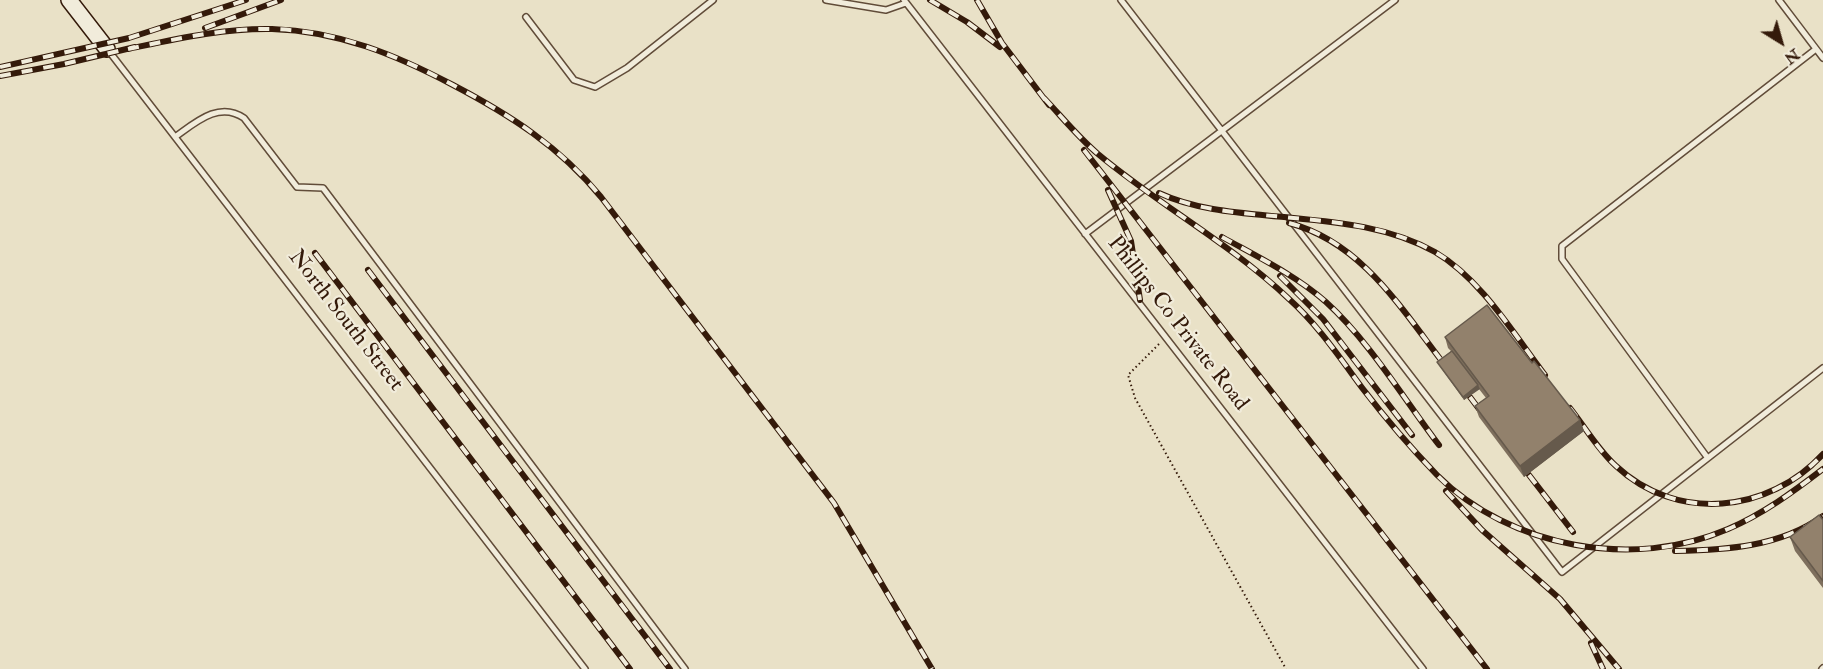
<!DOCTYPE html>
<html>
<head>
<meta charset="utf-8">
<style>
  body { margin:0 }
  #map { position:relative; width:1823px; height:669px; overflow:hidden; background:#e9e1c7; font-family:"IM FELL Double Pica",serif }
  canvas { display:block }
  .north { position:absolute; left:1751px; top:12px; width:60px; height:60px; -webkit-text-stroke:4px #f1ecdb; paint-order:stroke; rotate:143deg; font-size:16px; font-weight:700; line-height:24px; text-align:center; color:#341a0a }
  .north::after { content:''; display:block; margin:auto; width:21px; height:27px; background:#341a0a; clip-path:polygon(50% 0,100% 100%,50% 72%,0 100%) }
</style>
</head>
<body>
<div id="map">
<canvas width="1823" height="669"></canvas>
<div class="north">N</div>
</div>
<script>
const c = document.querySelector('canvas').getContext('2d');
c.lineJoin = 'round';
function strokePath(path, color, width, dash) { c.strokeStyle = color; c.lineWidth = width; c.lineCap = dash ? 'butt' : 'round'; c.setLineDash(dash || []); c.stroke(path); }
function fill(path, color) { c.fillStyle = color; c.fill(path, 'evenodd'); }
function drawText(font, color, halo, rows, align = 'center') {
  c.font = font + ' "IM FELL Double Pica",serif'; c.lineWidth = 4.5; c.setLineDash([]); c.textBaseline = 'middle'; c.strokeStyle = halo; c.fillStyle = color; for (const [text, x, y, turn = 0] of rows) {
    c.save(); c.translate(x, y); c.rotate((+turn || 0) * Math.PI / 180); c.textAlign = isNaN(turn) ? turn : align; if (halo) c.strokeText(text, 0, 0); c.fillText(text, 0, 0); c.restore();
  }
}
const path = new Path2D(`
  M1159,344L1128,375L1135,398L1286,669`);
const lane = new Path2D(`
  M826,0L886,10L906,3
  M904,0L1423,669
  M1121,0L1562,572L1823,368
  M1779,0L1823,58
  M526,17L574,80L595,87L627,68L713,0
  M108,50L585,669
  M175,137C196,122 219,101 244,118L297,187L323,188L685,669
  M1085,234L1395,0
  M1707,457L1562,259V246L1816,49
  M1822,669L1823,668`);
const secondary = new Path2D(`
  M69,0L107,49`);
const rail = new Path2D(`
  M930,0L967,22L1000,47
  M977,0L1002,43L1049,105
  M205,28L281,0
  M128,49C176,39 224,28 272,29C339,31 396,55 453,85C510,115 559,146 601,197L834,503L932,669
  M0,67L129,38L246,0
  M0,76L64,64L135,47
  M1044,98C1062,117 1078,137 1098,154C1159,205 1231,244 1289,299C1318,325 1340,358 1363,389C1386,419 1411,448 1437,475C1510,548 1634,570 1728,529C1763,514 1793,492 1823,469
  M1084,150L1487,669
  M1108,190L1131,241L1140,300
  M1159,193C1198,211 1242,213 1284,217C1336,222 1389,226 1435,252C1481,279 1513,333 1545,375
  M1289,223C1360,242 1399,305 1441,360
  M1222,237C1258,257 1295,275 1326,302C1369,341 1404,399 1439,445
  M315,253L630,669
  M368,270L670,669
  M1280,276L1323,319L1412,435
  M1470,397L1482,413
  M1570,408C1585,427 1598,450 1616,466C1677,523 1769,513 1823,454
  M1529,475L1573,532
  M1446,491L1482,530L1560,599L1619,669
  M1675,551C1726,550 1780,547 1823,516
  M1591,643L1603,669`);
const wall = new Path2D(`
  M1445,337L1532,363L1580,420L1584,431L1524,477L1479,417L1475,406L1486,398L1479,389L1464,400L1439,365L1437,362L1451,351L1448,348Z
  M1823,520V588L1795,551L1790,537Z`);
const shadedWall = new Path2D(`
  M1478,385L1480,389L1464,400L1463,397Z
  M1580,420L1584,431L1524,477L1520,466Z`);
const building = new Path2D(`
  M1487,305L1532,363L1534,361L1580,420L1520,466L1475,406L1489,396L1445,337Z
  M1452,351L1478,385L1463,397L1437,362Z
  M1819,515L1823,520V581L1790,537Z`);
const streetNames = [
  ["North South Street",345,321,52],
  ["Phillips Co Private Road",1177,324,52]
];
strokePath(lane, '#614c39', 8);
strokePath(secondary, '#341a0a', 18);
strokePath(path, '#341a0a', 2, [1.5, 3]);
strokePath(lane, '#f1ecdb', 5);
strokePath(secondary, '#f1ecdb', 15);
strokePath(rail, '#341a0a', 6);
strokePath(rail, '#f1ecdb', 4, [11]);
fill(wall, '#7e6f5d');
fill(shadedWall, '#665a4c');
fill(building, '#92816c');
strokePath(building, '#665a4c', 1.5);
drawText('22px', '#341a0a', '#f1ecdb', streetNames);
</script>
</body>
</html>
